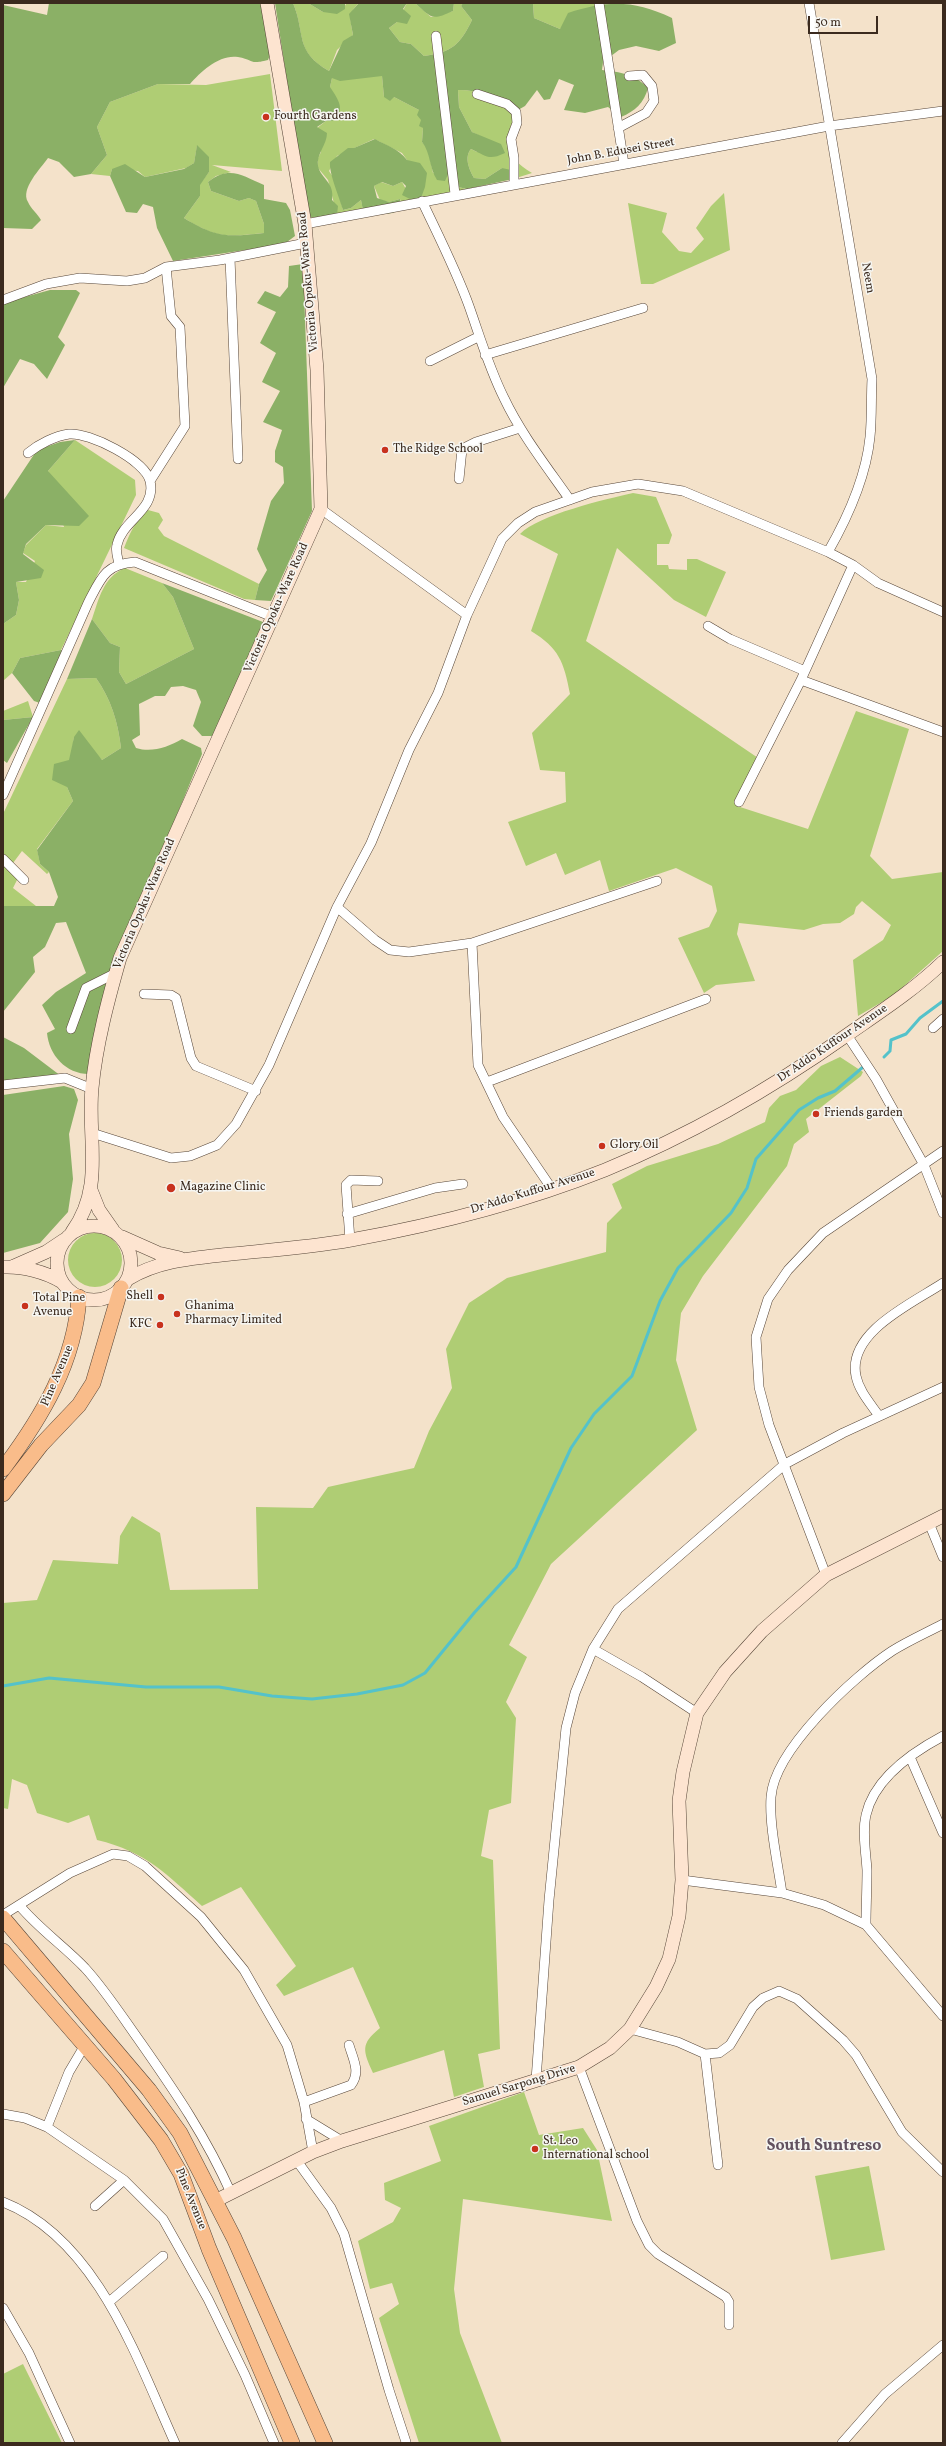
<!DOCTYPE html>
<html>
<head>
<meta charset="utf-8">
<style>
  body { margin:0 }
  #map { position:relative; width:946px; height:2446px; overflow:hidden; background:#f4e2ca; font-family:Vollkorn,serif }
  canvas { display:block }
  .frame { position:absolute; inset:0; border:4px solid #3b2a1e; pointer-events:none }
  .scale { position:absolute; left:808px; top:16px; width:70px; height:18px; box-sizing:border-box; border:2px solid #3b2a1e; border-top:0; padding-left:5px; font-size:12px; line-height:14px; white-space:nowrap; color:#3b2a1e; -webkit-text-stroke:3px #f6f6f2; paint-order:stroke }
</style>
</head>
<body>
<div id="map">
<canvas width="946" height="2446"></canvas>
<div class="frame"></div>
<div class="scale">50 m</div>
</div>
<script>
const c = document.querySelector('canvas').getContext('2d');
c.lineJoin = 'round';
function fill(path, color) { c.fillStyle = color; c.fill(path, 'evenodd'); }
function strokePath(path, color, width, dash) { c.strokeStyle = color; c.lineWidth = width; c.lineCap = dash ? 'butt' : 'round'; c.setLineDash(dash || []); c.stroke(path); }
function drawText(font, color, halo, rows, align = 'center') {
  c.font = font + ' Vollkorn,serif'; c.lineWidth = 3; c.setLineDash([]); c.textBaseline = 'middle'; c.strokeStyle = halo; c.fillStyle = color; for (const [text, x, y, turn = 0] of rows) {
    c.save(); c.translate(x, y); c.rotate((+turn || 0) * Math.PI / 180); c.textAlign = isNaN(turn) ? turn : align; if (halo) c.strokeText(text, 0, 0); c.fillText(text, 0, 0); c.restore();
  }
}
const green = new Path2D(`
  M293,3H308L323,12L346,5L345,3H359C347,14 351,21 353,35L337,50L329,71C294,51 306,35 293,3Z
  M407,3H415L431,17L453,11L454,3H463L461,6L472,20C460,45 452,52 424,56L411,44L400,42L389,28L397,22Z
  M533,3H597L598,5L560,29L534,18Z
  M270,74L282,171L212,165L231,172L216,176L208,182L211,191L239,201L249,198L256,201L264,224V233C226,237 218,239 184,218L200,196L199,185L209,172L197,146L194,163L186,168L145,177L138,171L112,169L110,176L91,174L107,155L97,127L110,102L158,84L206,85Z
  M375,75L382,76L384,97H394L419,110L423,128L422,142L428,149L433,173L446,176L449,172L458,187L467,189L421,198L407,160L402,153L374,139L337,156L329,171L335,180L343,210L351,208L361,200L363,210L337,215L328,180L318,168V158L321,152L317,128L326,121H332L330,87L332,78Z
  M458,90C481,90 499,98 518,110C503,138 503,156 532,173L513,179L502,168L485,179L474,178C469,169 464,157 471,149L477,152L484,138L472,132L459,107Z
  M381,182L393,186L402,182L412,200L401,202L400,199L389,202L380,200L374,186Z
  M724,193L730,250L653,284H641L628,203L667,213L662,232L679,251L691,253L704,239L696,228L711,206Z
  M75,440L135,480L136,495L61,650L20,658L12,673L3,681V624L16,615L19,600L16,582H26L35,561L23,553L26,545L46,525L64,527L48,471Z
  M633,493L656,497L672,535L669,544H657V565H668L669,569L687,570V559H697L726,572L706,617L674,600L617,548L586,641L764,762L740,807L808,829L856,711L909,729L870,856L892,879L943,872V951L894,995L858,1016L853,960L883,940L891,925L862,901L856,907L854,914L840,923L823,924L804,930L739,923L737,934L755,981L716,985L704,993L678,938L709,927L717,911L712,886L676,868L609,891L600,860L565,875L556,853L526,866L508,822L566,802L565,772L540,770L532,733L570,694C564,662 559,648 531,631L558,554L520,534C538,515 606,499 633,493Z
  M148,510L159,513L163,520L158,528L164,536L259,584L255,600L244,599L124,548C130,533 135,521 148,510Z
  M125,568L162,583L173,597L194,649L126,684L119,672L120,647L110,643L92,619C99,599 103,577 125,568Z
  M96,678C111,699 118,722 121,748L102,760L74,737L67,787L73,801L37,849L40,864L49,872L47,874L22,851L13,863L3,853V814L67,679Z
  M28,701L33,717L3,720V711Z
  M3,864L18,878L13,888L36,906H3Z
  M840,1057L863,1072L861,1076L806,1119L809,1132L794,1144L787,1166L703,1276L681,1313L676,1360L697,1430L551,1564L509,1645L527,1657L506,1702L516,1718L511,1803L489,1810L481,1856L493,1860L500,2049L478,2054L484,2087L454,2097L444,2050L373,2073C363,2051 360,2044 380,2028L353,1967L284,1996L276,1985L296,1966L241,1887L202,1906C166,1874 147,1852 97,1840L89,1815L68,1823L37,1813L27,1785L12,1779L8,1809L3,1808V1603L37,1600L53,1560L118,1564L120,1536L132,1516L160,1533L170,1590L258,1589L256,1507L313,1508L328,1487L414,1468L429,1431L452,1388L446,1349L469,1303L507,1278L606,1252L607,1223L622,1208L612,1184L647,1166L718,1144L765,1122L769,1108L780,1096L796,1090L821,1066Z
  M68 1260a27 27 0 1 1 54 0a27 27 0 1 1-54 0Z
  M524,2092L539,2135L583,2128L597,2150L612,2221L463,2199L454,2289L460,2333L502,2443H419L379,2318L399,2304L392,2283L370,2289L358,2241L393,2222L401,2208L385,2200L384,2183L441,2161L429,2126Z
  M869,2166L885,2250L831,2260L815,2176Z
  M23,2364L62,2443H3V2374Z`);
const forest = new Path2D(`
  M49,3H264L272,50L268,60C248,65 255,60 238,57C220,54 201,71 190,84H158L110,102L97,127L107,155L91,174L74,177L59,162L48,158C41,168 20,189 28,202C31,209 37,213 41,220L32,229L3,228V5L47,15Z
  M275,3H293C306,34 294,51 329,71L343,41L353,35L349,14L359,3H407L403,9L411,16L407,24L397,22L389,28L400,42L411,44L424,56C452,52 460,45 472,20L461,6L463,3H533L534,18L560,29L568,13C608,0 634,0 672,18L676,43L659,51L636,46L619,50L603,62L602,70C621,72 634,74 648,88C644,103 635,111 621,117L608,107L585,113L564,110L574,85L559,79L550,99L544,100L537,90L525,106L518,110C499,98 481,90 458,90L459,107L472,132L501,144L505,153C488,161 487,156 471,149C464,157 469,169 474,178L485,179L502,168L511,170L513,179L467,189L458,187L449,172L445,181L437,180C429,168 431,153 422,142L423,128L419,126L421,120L417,115L419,110L394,97L390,101L384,97L382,76L340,81L332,78L330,87C338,99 347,111 332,121H326L317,127L327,133C327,145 316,154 318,166C321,179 335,182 332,200L338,206L337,215L308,218Z
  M308,3H345V9L337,14L323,12Z
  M415,3H454L453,11C431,21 432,18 415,3Z
  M375,139C387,146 398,148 407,160L420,163L427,173L425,187L421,198L412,200L402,195L406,186L402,182L393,186L382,182L374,186L377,198L389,202L400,199L401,207L393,213L364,216L361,200L351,208L343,210C339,196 329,174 330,162L348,148H354Z
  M197,145L209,157V172L200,185V196L184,218C217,238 227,237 264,233V224L256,201L249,198L239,201L211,191L208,182C230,165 242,176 264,185V199L286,203L290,210L295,236L287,242L278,245L173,261L157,228L153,207L143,204L137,213L126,212L110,176L112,169L125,164L145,177L184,169L194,163Z
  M303,264L312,511L271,601L255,600L259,584L267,570L257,549L271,501L284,483L283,467L275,462V451L282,430L263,422L280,391L262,382L276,353L260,343L276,312L257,303L265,291L280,297L288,287L289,266Z
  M50,290H76L80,293L58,337L65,345L47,379L34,364L20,359L3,388V303Z
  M75,440L48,471L89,516L79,526L46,525L26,544L23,554L44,570L41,578L16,582L19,600L16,615L3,624V501L37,450L60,442Z
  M162,583L263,622L215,736H202L193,726L201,702L196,690L183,686L171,687L165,696H155L139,704L140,735L132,740L136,748C152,753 168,747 182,739L201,748L202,754L108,982L89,1074C66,1074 49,1055 47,1033L55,1029L42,1005L56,992L86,973L66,922L56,923L45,947L33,957L35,972L3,1012V906H54L58,897L49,872L40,864L37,850L73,801L67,787L52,780L54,764L69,760L74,737L79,730L102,760L121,748C118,722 111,699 96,678L67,679L92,619L110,643L120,647L119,672L126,684L194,649L173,597Z
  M61,650L64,651L40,703L34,701L12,673L20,658Z
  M33,717L7,763L3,760V720Z
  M3,1037L24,1048L61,1076L3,1082Z
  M64,1086L74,1089L78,1100L69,1134L73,1179L68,1212L40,1243L3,1253V1095Z`);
const stream = new Path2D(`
  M884,1057L890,1051L891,1040L906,1034L920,1018L943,1001
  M3,1686L49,1678L146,1687H219L272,1696L312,1699L357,1694L403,1685L425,1673L474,1613L516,1567L571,1448L594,1414L632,1376L660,1301L678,1268L731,1213L747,1188L756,1159L799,1110L818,1098L835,1091L863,1067`);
const street = new Path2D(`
  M599,3L624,164
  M809,3L872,379C871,398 872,418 870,437C866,478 848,517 828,552
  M436,36L455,194
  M477,94L507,104L516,112L517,123L511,139L514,158V184
  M618,128L646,113L654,101L652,86L643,75L629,76
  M422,201C438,235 456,270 469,306C480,337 489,368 504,398C521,434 547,467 570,500
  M305,224L829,126L943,111
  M230,258L238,459
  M3,300L46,284L80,278L127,281L145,278L166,267L220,260L306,243
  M485,355L643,308
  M430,361L478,337
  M28,453C39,444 55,436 69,434C89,432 145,460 150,481C157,510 122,520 117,545C115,551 118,558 119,564
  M459,479L462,449L476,442L520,428
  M150,481L185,426L180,327L171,316L166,267
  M321,509L467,615
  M708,626L730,639L805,671
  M801,680L943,732
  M3,795L88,603C101,578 105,564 135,562L273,617
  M739,802L801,680L853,565
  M3,859L24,880
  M337,907L375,940L390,950L409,952L472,943L657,881
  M472,943L478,1065L503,1117L552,1189
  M144,994L171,995L176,998L191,1058L196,1066L256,1091
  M933,1028L943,1019
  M71,1029L86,988L116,973
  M847,1035L876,1079L924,1165L943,1213
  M487,1082L706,999
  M3,1085L65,1078L92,1089
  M92,1133L171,1158L190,1156L217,1145L236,1124L269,1065L337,907L371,843L409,750L438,693L467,615L502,539L518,523L535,512L592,492L638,484L683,491L828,552L853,565L878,583L943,612
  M347,1214L435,1188L463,1184
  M350,1240L346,1185L351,1180L378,1181
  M879,1416C870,1403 859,1391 856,1376C847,1332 913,1303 943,1283
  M929,1523L943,1557
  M826,1575L769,1425L759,1387L756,1337L768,1299L788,1270L823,1233L943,1151
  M593,1649L642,1677L697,1713
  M943,1736C913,1752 874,1779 866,1815C862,1832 866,1853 867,1870C867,1888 866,1907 866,1925L943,2016
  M910,1757L943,1833
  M682,1880L782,1893L824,1905L866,1925
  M782,1893C778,1865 769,1825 771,1797C774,1750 854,1676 892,1651C908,1641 926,1633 943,1624
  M19,1905C39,1929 64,1946 85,1968C106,1991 123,2018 141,2043C176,2093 206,2137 231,2193
  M3,1915L70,1873L113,1854L128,1856L145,1866L201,1917L244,1970L287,2045L304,2102L313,2152
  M630,2029L678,2042L705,2054L719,2053L730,2045L753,2007L763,1998L779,1991L797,1999L843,2040L856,2055L902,2132L943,2172
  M705,2054L718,2165
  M579,2067L637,2221L649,2245L658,2254L726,2297L729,2302V2325
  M536,2080L549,1900L566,1728L575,1693L593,1649L618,1609L785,1464L843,1433L943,1387
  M304,2102L351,2085C361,2072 353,2059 349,2045
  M3,2114L25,2118L47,2127L69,2072L85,2045
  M306,2119L342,2141
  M47,2127L124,2180L163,2219L208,2299L245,2375L274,2443
  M297,2161L331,2208L344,2234L389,2390L406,2442
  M3,2202C97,2239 137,2359 175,2443
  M95,2206L124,2180
  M109,2302L163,2256
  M3,2308L29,2353L70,2443
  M842,2443L885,2394L943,2345`);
const secondary = new Path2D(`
  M91,1190L99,1210L113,1230
  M57 1263a37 37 0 1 1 74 0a37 37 0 1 1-74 0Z
  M72,1232C105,1187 87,1139 92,1088C96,1045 108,1000 120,958L321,509L317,370L305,224L267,3
  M122,1237L158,1253L180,1258
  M3,1267C22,1266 46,1272 62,1282
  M12,1267L46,1252L64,1240
  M128,1279C159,1260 195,1258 231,1254C271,1250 312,1247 351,1240C434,1225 527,1201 605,1170C690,1135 772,1088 847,1035C880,1012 914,990 943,962
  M215,2201L313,2152L342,2141L579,2067L610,2048L630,2029L656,1987L669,1959L679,1916L682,1880L679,1801L683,1772L697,1713L725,1672L762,1631L826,1575L943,1516`);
const primary = new Path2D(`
  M3,1469C42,1417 75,1362 79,1297
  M3,1494L41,1445L79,1405L93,1383L121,1288
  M3,1918L149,2090L180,2133L234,2238L325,2443
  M3,1951L114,2079L161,2140L181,2174L209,2249L292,2443`);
const markers = [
  [266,117,4,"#c8321e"],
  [385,450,4,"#c8321e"],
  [816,1114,4,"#c8321e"],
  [602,1146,4,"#c8321e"],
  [171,1188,5,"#c8321e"],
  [161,1297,4,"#c8321e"],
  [25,1306,4,"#c8321e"],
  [177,1314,4,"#c8321e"],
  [160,1325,4,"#c8321e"],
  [535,2149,4,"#c8321e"]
];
const poiNames = [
  ["Fourth Gardens",274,117],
  ["The Ridge School",393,450],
  ["Friends garden",824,1114],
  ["Glory Oil",610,1146],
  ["Magazine Clinic",180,1188],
  ["Shell",153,1297,"right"],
  ["Total Pine",33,1299],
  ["Avenue",33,1313],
  ["Ghanima",185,1307],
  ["Pharmacy Limited",185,1321],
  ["KFC",152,1325,"right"],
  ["St. Leo",543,2142],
  ["International school",543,2156]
];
const streetNames = [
  ["John B. Edusei Street",621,152,-10],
  ["Neem",867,278,80],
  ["Victoria Opoku-Ware Road",309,282,-95],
  ["Victoria Opoku-Ware Road",277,608,-66],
  ["Victoria Opoku-Ware Road",145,904,-67],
  ["Dr Addo Kuffour Avenue",833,1044,-34],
  ["Dr Addo Kuffour Avenue",533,1192,-17],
  ["Pine Avenue",58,1376,-67],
  ["Samuel Sarpong Drive",519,2086,-17],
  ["Pine Avenue",190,2199,68]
];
const districtNames = [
  ["South Suntreso",824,2147]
];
fill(green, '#afcd74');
fill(forest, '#8bb066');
strokePath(stream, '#54c2ca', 3);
strokePath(street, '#574638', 10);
strokePath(secondary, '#574638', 14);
strokePath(primary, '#574638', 16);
strokePath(street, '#fff', 9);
strokePath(secondary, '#fde4d0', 13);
strokePath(primary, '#f9bc8a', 15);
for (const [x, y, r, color] of markers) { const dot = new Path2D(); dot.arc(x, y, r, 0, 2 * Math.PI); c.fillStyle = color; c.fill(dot); strokePath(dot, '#f6f6f2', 1.5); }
drawText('12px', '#3b2a1e', '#f6f6f2', poiNames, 'left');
drawText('12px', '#3b2a1e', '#f6f6f2', streetNames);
drawText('bold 16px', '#63525f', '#f6f6f2', districtNames);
</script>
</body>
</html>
